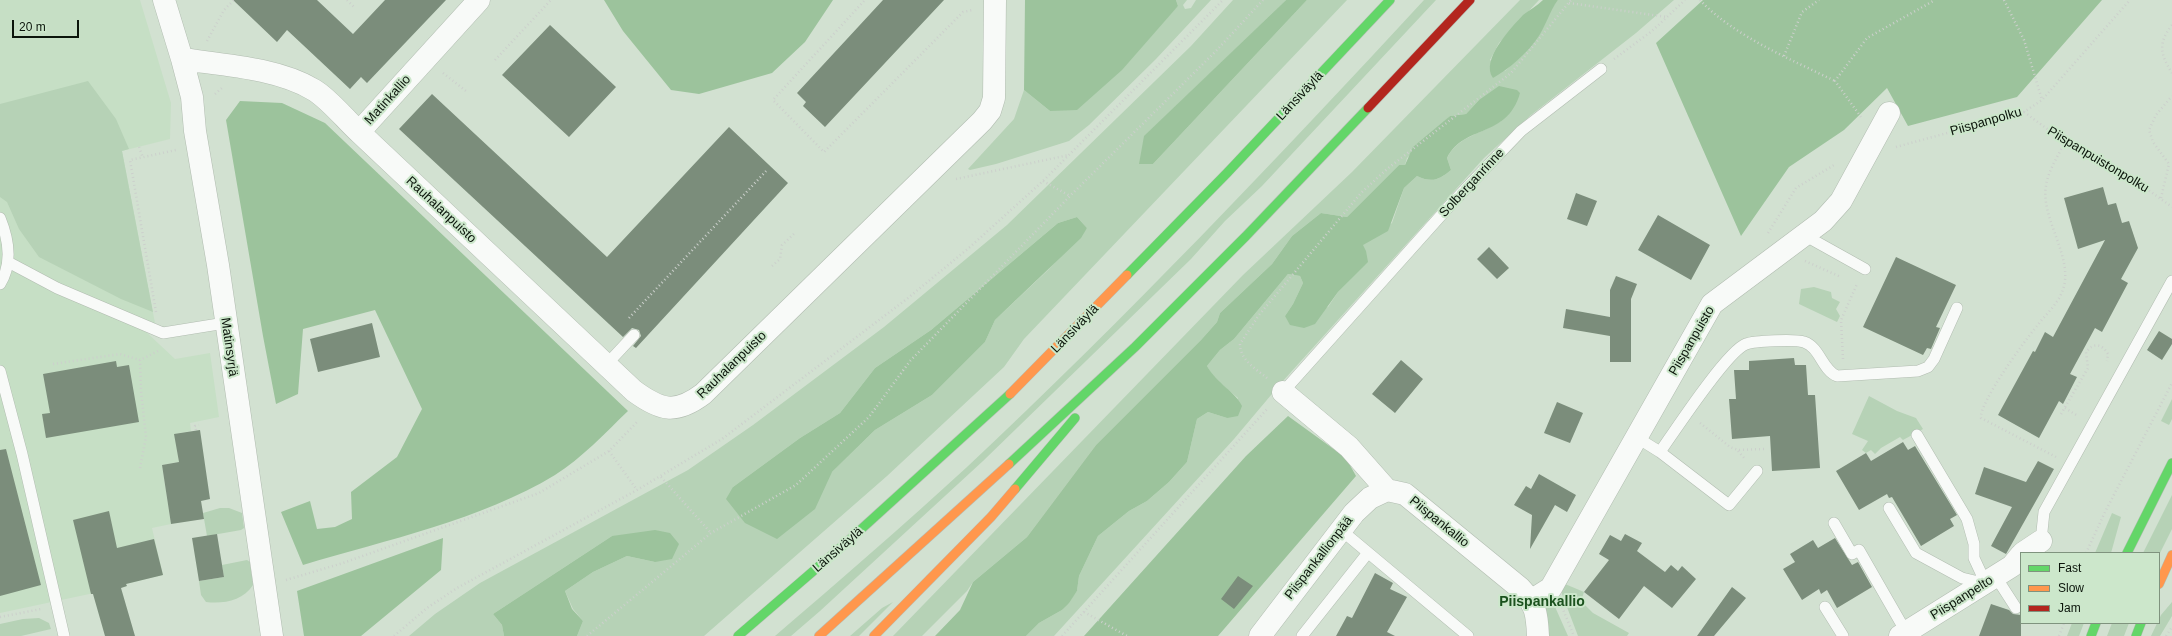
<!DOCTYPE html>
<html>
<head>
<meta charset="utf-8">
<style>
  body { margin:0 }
  #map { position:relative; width:2172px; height:636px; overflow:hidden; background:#d2e1d1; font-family:Arial,sans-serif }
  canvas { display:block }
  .legend { position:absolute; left:2020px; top:552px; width:140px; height:72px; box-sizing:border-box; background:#cce7cb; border:1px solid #7f937e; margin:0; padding:5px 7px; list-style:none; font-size:12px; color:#0b150b }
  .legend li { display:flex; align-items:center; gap:8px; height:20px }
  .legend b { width:20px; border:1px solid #7f937e }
  .scale { position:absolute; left:12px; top:20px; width:67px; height:18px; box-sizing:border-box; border:2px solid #0b150b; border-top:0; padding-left:5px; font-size:12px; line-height:14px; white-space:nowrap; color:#0b150b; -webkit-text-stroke:3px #cce7cb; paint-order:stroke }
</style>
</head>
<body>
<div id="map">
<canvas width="2172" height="636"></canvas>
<ul class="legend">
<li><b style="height:5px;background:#63d668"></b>Fast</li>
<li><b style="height:5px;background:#ff974d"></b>Slow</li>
<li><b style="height:5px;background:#b3261e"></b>Jam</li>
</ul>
<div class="scale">20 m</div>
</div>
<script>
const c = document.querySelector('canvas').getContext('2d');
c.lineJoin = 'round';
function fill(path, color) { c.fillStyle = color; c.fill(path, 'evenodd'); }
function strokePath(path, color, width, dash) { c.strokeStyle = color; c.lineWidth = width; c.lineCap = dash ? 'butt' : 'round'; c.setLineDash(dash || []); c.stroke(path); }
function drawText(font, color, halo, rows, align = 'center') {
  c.font = font + ' Arial,sans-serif'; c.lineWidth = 4; c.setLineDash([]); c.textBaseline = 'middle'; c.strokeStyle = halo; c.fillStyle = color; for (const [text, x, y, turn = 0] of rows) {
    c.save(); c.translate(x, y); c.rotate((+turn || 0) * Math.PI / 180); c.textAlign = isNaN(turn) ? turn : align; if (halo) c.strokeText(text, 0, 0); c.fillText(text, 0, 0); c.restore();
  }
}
const built = new Path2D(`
  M0,0H140L171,103L170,139L122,151L155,323L143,329L175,359L210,353L219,417L190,423L191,431L175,434L179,462L162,465L171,524L152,528L163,575L126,584L127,586L0,613Z`);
const green = new Path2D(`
  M1176,0H1187L1183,5L1185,9L1191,8L1196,0H1211L1156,59L1089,125L1069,141L996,164L970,170L968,169L1014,119L1024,90L1050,111L1178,6Z
  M1233,0H1286L1145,136L1153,164L1307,0H1347L1024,339L1004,367L887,476L704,636H577L583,621L573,609L565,591L593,572L627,556L655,562L612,536L493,614L502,625L504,636H409L435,614L480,583L688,470L753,425L884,327L1007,225L1191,46ZM1077,217L1087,228L1048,270L995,320L985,342L932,395L875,430L832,472L733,487L800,438L840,413L875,368L931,330L1058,223Z
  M1424,0H1436L1262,186L1225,221L1191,259L983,461L820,611L791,636H775C840,580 904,525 967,467C1126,318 1276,160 1424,0Z
  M1520,0H1539L1499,43L1490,60L1505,71L1537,39L1551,9L1558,0H1674L1636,33L1531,115L1484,158L1282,382L1234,439L1054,636H1026L1039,623L1062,610L1077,591L1079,576L1098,536L1129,511L1147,501L1169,482L1187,462L1197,419L1208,412L1227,418L1238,398L1213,377L1207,366L1220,350L1234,339L1288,274L1300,276L1303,283L1293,304L1285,316L1328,307L1338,292L1367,262L1362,245L1392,223L1404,188L1417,176C1432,183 1439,180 1451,170L1447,158C1458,136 1482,134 1501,121L1479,100L1466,114L1450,116L1407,158L1405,165H1399L1347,217L1321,213L1292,236L1272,264L1220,313L1217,322L1201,340L1096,445L1027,537L973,582L967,591L922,636H893L1243,275L1352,172Z
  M88,81L116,119L129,149L122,151L153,312L121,299L39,257L19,229L7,202L0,197V104Z
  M1814,287L1831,292L1832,298L1840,302L1836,309L1840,316L1837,322L1799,304L1801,289Z
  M1869,396L1897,411L1916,418L1923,429L1903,440L1900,437L1881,448L1875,454L1871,450L1866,453L1862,450L1868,441L1852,434Z
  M2172,399V419L2169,425L2161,421Z
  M2172,495V529L2159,555V553H2143Z
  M220,508H229L242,513L244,528L241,530L207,536L203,513Z
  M2112,513L2121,517L2111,553H2095Z
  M247,560L250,562L253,585C243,601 223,604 206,602L201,595L199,581L224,577L222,565Z
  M1565,584L1584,592L1581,601L1593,613L1629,633L1627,636H1578L1562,594V590Z
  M1552,600L1568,636H1547L1545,608Z
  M893,602L859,636H850L882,608Z
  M2172,602V616L2160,636H2151L2161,615Z
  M39,618L49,623L51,629L21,636H0V624L23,619Z
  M2072,623H2084L2079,636H2067Z
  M2112,623H2129L2124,636H2107Z`);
const forest = new Path2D(`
  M604,0H833L805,42L772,73L699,94L671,90L623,31Z
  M1025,0H1176L1178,6L1122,70L1077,110L1050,111L1024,90Z
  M1286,0H1307L1153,164H1139L1144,136Z
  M1543,0H1558C1549,12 1546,26 1537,39C1526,54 1509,69 1493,78C1480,60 1511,28 1523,15C1529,10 1537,6 1543,0Z
  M1703,0H2102L2017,97L1908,126L1887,88L1844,130L1789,167L1741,236L1656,43Z
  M1499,86L1517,90L1520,93C1507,139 1464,124 1447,158L1451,170C1439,180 1432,183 1417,176L1404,188L1388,231L1363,245L1366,251L1368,262L1338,292L1315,324L1304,328L1290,325L1285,316L1293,304L1303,283L1300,276L1288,274L1234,339L1220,350L1207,366C1217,384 1235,391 1242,406L1238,416L1227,418L1208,412L1197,419L1187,462L1169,482L1147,501L1129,511L1098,536L1079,576L1077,591L1069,603L1062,610L1039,623L1026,636H935L960,610L973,582L1027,537L1096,445L1201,340L1217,322L1220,313L1272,264L1292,236L1321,213L1347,217L1399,165H1405L1413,147L1450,116L1466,114L1479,100Z
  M240,101L282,103L325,123L628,411C605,433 582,458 555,475C481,520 386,540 303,565L281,512L310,501L317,529L335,527L352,519L351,492L397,457L422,409L375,310L303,329L298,394L276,404L263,336L226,120Z
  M1077,217L1087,228L1081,238L995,320L985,342L932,395L875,430L832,472L815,509L777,539L745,523L726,499L733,487L800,438L840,413L875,368L931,330L1058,223Z
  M1288,416L1346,458L1356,476L1218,636H1084L1246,456Z
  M655,530L670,533L679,544L672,559L655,562L627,556L593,572L565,591L572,609L583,621L577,636H504L502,625L493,614L612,536Z
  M443,538L441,570L361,636H304L297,591Z`);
const building = new Path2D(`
  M233,0H317L353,34L385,0H446L367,83L361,77L350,89L287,30L277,42Z
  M883,0H944L825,127L803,106L806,102L797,93Z
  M550,25L616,87L569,137L502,75Z
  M432,94L607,257L729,127L788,183L636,348L633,346L641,336L639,330L632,328L623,337L399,129Z
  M2103,187L2108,205L2116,203L2122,223L2129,221L2138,248L2121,279L2128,283L2102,332L2095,328L2070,374L2077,377L2063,404L2059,401L2039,438L1998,415L2033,351L2035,352L2045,332L2053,337L2105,240L2078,249L2064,198Z
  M1576,193L1597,201L1587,226L1567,219Z
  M1658,215L1710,245L1691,280L1638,250Z
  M1489,247L1509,268L1497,279L1477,259Z
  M1896,257L1956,285L1936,327L1940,328L1931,349L1927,348L1923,355L1863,327Z
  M1616,276L1637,284L1631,299V362H1610V336L1563,328L1566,309L1610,317V290Z
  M372,323L380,357L318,372L310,339Z
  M2159,331L2172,339V344L2162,360L2147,350Z
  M1794,358L1795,365H1806L1808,395H1815L1820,468L1772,471L1770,436L1732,439L1729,399H1736L1734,370H1749V361Z
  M1401,360L1423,379L1395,413L1372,394Z
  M116,361L117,367L129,365L139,422L46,438L42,414L50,413L43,374Z
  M1557,402L1583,413L1570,443L1544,433Z
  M200,430L210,499L201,501L204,519L171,524L162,465L179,462L174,434Z
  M1903,442L1908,450L1915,446L1957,515L1950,519L1954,526L1921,546L1892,497L1889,498L1887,494L1859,510L1836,471L1866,453L1871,461Z
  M6,449L41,585L0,596V450Z
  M2038,461L2054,469L2006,554L1991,546L2012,507L1975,494L1984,467L2026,482Z
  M1539,474L1576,495L1567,512L1555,505L1530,549L1532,515L1514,505L1526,486L1531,489Z
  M109,511L117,548L154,539L163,575L126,584L127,586L121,588L135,636H105L93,594H91L73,520Z
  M217,534L224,577L199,581L192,538Z
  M1625,534L1642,543L1637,551L1665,572L1671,565L1678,571L1682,566L1696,579L1672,608L1644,586L1619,619L1584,592L1609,560L1599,554L1610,535L1621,541Z
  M1835,538L1852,565L1858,562L1872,587L1837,608L1827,590L1821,594L1819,589L1802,600L1783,569L1795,562L1790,554L1813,540L1818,548Z
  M1375,573L1393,583L1390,589L1407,597L1387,632L1395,636H1336L1347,616L1352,618Z
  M1238,576L1253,586L1234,609L1221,599Z
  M1732,587L1746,598L1714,636H1697Z
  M1991,604L2009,610L2013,614L2021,615V636H1979Z`);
const path = new Path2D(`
  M347,0L354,7
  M1700,0C1732,35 1792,60 1835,81
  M2004,0L2024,40L2042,100
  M864,1L773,100L824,152L963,12L973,10
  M1569,3L1667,17
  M2172,25C2158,43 2160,54 2172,73
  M207,41L224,10L234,0
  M1784,56L1802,12L1819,0
  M1614,59L1652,31L1685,0
  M495,60L551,0
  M443,73L466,91
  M215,94L223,87
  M2024,112L2065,142L2133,179L2172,207
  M1861,117L1835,81L1867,38L1935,0
  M139,147L143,158
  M1896,147L2024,112L2042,100L2130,0
  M956,179L1069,155
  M1043,181L1070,196
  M2161,198L2169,164L2153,142L2149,130L2156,115L2172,96
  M1768,233L1796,188L1834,165
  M1805,261L1841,277
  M772,266L780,259L782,245L795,233
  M156,312L130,160L176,150
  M629,318L768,169
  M1843,359L1841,320L1857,284
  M53,364L120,354L140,360
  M1267,378C1256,369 1240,360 1240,344L1259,315L1361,193L1387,169L1511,73L1571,0
  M2065,408L2078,416
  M2061,414L2088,368L2086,352C2094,342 2102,344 2108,354L2107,361
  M1700,423L1730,447L1738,450L1764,449
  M196,430L195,426L199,425
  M609,451L637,490
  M1738,451L1745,459
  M2056,457L1981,418C1979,403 2025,340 2037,326C2045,315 2057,305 2062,292C2076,260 2040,219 2046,186C2048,171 2058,156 2065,142
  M140,468L146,437L141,391L140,360L160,350
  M661,477L711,533
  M2086,553L2105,512L2172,383
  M286,580L343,563L539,493L609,451L638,421
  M1562,607L1574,636
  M1084,612L1127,636
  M0,617L41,609
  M394,636L427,608L457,588L637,490L722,439L908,298L970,247L1043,181L1223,0
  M587,636L711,533L796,485L869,417L910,361L1070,196L1216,51L1263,0
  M1062,636L1268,408
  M2059,636L2064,623
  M2166,636L2172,627`);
const lane = new Path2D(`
  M0,218C9,240 13,263 0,284
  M1804,235L1865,269
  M10,263L57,288L163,333L225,323
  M606,365L634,335
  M0,371L22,454L64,636
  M1283,392L1453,202L1521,131L1601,69
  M1917,435L1967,519L1974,544V558L1986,584
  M1636,437L1660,452L1729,505L1757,471
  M1660,452C1674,432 1727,351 1746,344C1754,341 1795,339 1804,342C1820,347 1822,370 1837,376L1918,371L1928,367L1934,359L1957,308
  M1889,508L1916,553L1962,578L1983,583
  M1834,523L1852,554L1859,550L1906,632
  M1341,530L1468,636
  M2041,541L2044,512L2172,281
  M1996,577L2016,608
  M1825,607L1843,636
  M1302,636L1367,554`);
const street = new Path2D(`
  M164,0L182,59C223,65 278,68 314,90C329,99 345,119 359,132L479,0
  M182,59L192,97L195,131L218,265L272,636
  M359,132L634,391C660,410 675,415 703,394L982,121L990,111L994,98L995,0
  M1283,392L1349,447L1387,490L1405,494L1520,588C1536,605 1537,613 1538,636
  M2023,553L2041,541
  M1532,600L1551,588L1712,304L1823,221L1841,201L1889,113
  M1260,636L1354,513L1370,498L1387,490
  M1900,636L2012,566L2021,555`);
const fast = new Path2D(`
  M1127,275L1227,173L1390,0
  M1009,464L1135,347L1246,236L1368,108
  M1015,489L1075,418
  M2127,553L2172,463
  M738,636L847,542L1010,394
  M2091,636L2096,623
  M2136,636L2141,623`);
const slow = new Path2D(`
  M1010,394L1127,275
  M2159,584L2172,555
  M819,636L1009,464
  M874,636L991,517L1015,489`);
const jam = new Path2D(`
  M1368,108L1470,0`);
const streetNames = [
  ["Länsiväylä",1300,96,-47],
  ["Matinkallio",388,100,-48],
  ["Piispanpolku",1986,122,-16],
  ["Piispanpuistonpolku",2098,160,31],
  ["Solberganrinne",1472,183,-47],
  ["Rauhalanpuisto",441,210,43],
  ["Länsiväylä",1075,329,-46],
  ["Piispanpuisto",1692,341,-60],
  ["Matinsyrjä",229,347,82],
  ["Rauhalanpuisto",732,365,-44],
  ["Piispankallio",1439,522,39],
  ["Länsiväylä",838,550,-41],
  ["Piispankallionpää",1319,558,-52],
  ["Piispanpelto",1962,598,-32]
];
const neighbourhoodNames = [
  ["Piispankallio",1542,602]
];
fill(built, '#c6dfc5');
fill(green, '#b6d2b6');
fill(forest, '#9cc39c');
fill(building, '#7b8d7b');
strokePath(lane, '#b1bcb0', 12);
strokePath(street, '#b1bcb0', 23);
strokePath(fast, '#b5bdb4', 10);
strokePath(slow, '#b5bdb4', 10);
strokePath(jam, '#b5bdb4', 10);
strokePath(path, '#ccd0cc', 2.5, [1, 3]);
strokePath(lane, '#f8faf8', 11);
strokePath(street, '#f8faf8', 22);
strokePath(fast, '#63d668', 9);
strokePath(slow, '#ff974d', 9);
strokePath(jam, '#b3261e', 9);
drawText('13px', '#0b150b', '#cce7cb', streetNames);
drawText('bold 14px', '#1b521e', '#cce7cb', neighbourhoodNames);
</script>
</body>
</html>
